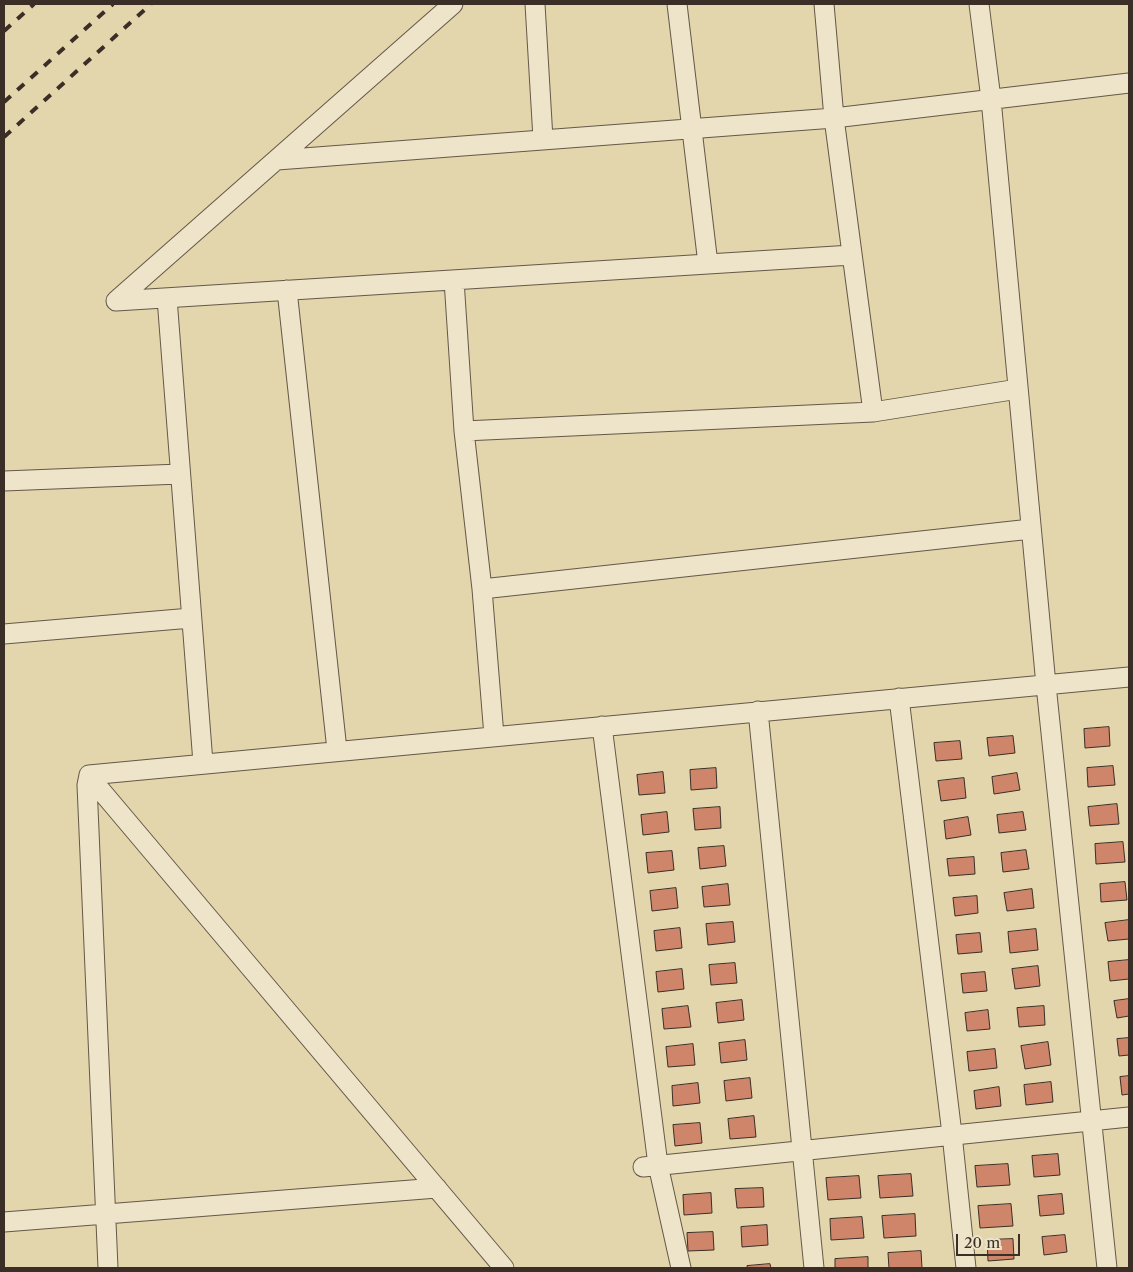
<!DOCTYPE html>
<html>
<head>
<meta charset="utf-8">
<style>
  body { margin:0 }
  #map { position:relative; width:1133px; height:1272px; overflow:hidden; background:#e3d5ac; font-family:"Libre Caslon Text",serif }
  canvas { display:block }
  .frame { position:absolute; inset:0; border:5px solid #3b2e26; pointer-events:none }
  .scale { position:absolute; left:956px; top:1234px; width:64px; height:22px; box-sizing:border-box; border:2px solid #3b2e26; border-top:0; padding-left:6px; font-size:15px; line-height:18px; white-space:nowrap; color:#3b2e26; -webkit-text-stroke:4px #ede4c9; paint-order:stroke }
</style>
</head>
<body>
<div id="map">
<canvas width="1133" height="1272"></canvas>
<div class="frame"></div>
<div class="scale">20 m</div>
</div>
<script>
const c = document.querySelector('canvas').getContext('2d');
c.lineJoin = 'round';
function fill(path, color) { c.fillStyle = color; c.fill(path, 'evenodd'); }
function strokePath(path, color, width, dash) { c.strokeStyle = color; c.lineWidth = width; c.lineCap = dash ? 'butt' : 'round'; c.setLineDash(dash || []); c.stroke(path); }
const building = new Path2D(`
  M1109,727L1110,746L1085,748L1084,729Z
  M1013,736L1015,753L989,756L987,738Z
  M960,741L962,759L936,761L934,743Z
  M1113,766L1115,785L1088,787L1087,768Z
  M716,768L717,788L691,790L690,770Z
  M663,772L665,793L639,795L637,775Z
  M1017,773L1020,790L994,794L992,777Z
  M964,778L966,798L941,801L938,781Z
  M1117,804L1119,824L1090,826L1088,807Z
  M720,807L721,828L695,830L693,809Z
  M667,812L669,832L643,835L641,815Z
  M1023,812L1026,830L999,833L997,815Z
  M968,817L971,835L946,839L944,821Z
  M1123,842L1125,862L1096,864L1095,844Z
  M724,846L726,866L700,869L698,848Z
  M1026,850L1029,869L1003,872L1001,853Z
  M672,851L674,870L648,873L646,853Z
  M974,857L975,874L949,876L947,859Z
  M1125,882L1127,900L1101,902L1100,884Z
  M728,884L730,905L704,907L702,887Z
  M676,888L678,908L652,911L650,891Z
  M1032,889L1034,908L1007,911L1004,893Z
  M977,896L978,913L955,916L953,898Z
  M1129,920V939L1108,941L1105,923Z
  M733,922L735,942L708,945L706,924Z
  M680,928L682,948L656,951L654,931Z
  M1036,929L1038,950L1010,953L1008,932Z
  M980,933L982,952L958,954L956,935Z
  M1129,960V979L1110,981L1108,962Z
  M735,963L737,983L711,985L709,965Z
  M1038,966L1040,986L1015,989L1012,969Z
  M682,969L684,989L658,992L656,972Z
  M985,972L987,991L963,993L961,974Z
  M1129,999V1016L1117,1018L1114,1001Z
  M742,1000L744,1020L718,1023L716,1003Z
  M688,1006L691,1027L664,1029L662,1009Z
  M1044,1006L1045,1025L1019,1027L1017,1008Z
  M988,1010L990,1029L967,1031L965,1013Z
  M1129,1038V1055L1119,1056L1117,1039Z
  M745,1040L747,1060L721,1063L719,1043Z
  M1048,1042L1051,1065L1025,1069L1021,1046Z
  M693,1044L695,1065L668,1067L666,1047Z
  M995,1049L997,1068L969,1071L967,1052Z
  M1129,1076V1094L1122,1095L1120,1077Z
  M750,1078L752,1098L726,1101L724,1081Z
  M1051,1082L1053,1102L1026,1105L1024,1085Z
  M698,1083L700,1103L673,1106L672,1086Z
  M999,1087L1001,1106L976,1109L974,1091Z
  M754,1116L756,1137L730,1139L728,1119Z
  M700,1123L702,1143L675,1146L673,1125Z
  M1058,1154L1060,1175L1034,1177L1032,1156Z
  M1008,1164L1010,1185L977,1187L975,1166Z
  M911,1174L913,1196L880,1198L878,1176Z
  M859,1176L861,1198L828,1200L826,1178Z
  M763,1188L764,1207L737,1208L735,1189Z
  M711,1193L712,1213L684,1215L683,1195Z
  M1062,1194L1064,1214L1040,1216L1038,1196Z
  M1011,1204L1013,1226L980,1228L978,1206Z
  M915,1214L916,1236L884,1238L882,1216Z
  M862,1217L864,1238L831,1240L830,1219Z
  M767,1225L768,1245L742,1247L741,1227Z
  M713,1232L714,1250L688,1251L687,1233Z
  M1065,1235L1067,1252L1044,1255L1042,1237Z
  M1013,1239L1014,1259L988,1261L987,1240Z
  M921,1251L922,1268H889L888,1253Z
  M868,1257V1268H835V1259Z
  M770,1264L771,1268H747V1266Z`);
const minor = new Path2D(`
  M535,4L543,139
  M677,4L708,264
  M824,4L834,118L873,412
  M979,4L991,99L1046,685L1107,1268
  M277,160L834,118L1129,83
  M454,280L464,431L482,589L494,736
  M287,290L337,750
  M167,298L203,763
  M116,301L852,255
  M116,301L453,4
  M464,431L873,412L1018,389
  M4,481L180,474
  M482,589L1031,529
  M4,634L191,618
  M899,698L952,1134L966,1268
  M758,711L814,1268
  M602,726L658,1165L681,1268
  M87,785L98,787L504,1268
  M643,1167L1129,1117
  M4,1222L437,1188
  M108,1268L87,785L89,775L1129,677`);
const rail = new Path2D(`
  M4,31L34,4
  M4,102L113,4
  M4,137L151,4`);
fill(building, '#ce856a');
strokePath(building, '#3b2e26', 1);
strokePath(minor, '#655848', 21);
strokePath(minor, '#ede4c9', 19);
strokePath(rail, '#3b2e26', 4, [9, 9]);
</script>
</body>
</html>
